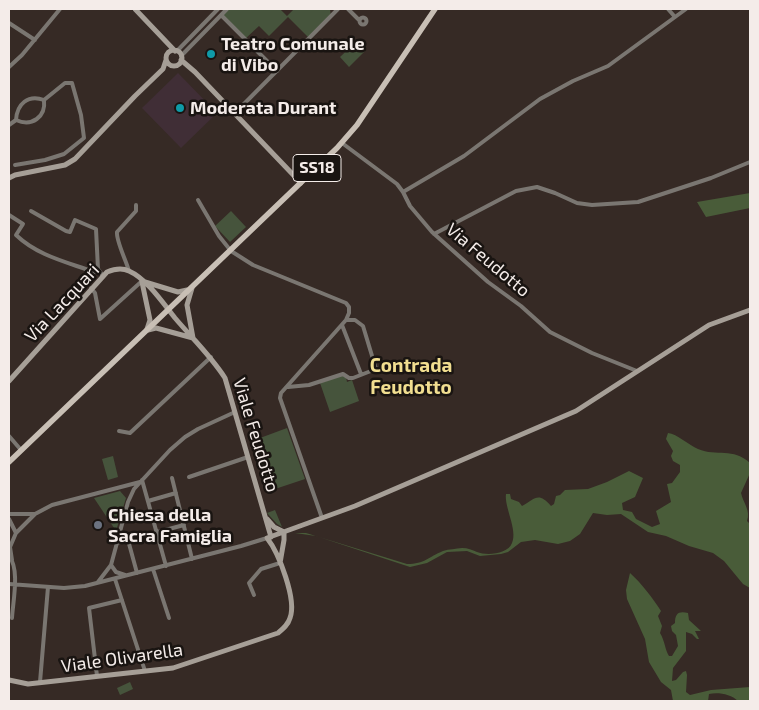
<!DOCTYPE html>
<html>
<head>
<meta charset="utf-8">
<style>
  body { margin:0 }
  #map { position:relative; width:759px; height:710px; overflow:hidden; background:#362a25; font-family:"Exo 2",sans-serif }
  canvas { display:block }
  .frame { position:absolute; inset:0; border:10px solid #f4ece9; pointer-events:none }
</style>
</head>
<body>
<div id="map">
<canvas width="759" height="710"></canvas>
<div class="frame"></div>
</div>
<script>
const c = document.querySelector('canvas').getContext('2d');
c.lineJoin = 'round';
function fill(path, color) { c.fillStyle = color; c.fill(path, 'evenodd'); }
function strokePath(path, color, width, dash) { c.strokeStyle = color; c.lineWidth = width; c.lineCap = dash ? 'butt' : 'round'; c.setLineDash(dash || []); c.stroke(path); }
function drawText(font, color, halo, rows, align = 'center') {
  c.font = font + ' "Exo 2",sans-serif'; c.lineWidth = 5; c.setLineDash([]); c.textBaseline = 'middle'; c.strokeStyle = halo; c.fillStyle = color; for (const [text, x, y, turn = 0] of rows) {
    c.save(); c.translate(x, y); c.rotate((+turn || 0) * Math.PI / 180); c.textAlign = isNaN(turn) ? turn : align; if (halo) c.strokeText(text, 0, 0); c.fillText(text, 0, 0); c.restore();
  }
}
const medical = new Path2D(`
  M178,73L217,113L181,148L142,108Z`);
const green = new Path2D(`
  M227,9H280L287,16L294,9H330L331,17L309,38L288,17L269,36L259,26L245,39L221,15Z
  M357,41L366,50L349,67L340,57Z
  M231,211L246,227L230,242L215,226Z
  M343,375L346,377L347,382L352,380L359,401L330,412L320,383Z
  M287,428L305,479L269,491L252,441Z
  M113,456L118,477L108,480L102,459Z
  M120,491L126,498L116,531L94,498Z
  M275,510L282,527L277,524L267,513Z
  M130,682L133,689L120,695L117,688Z`);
const forest = new Path2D(`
  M750,193V208L706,217L697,202Z
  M668,433C677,434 689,445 698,449C717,457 733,447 750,463V473L741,493C743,503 751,510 747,521L750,524V588L743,584L724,561L713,553L689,546L666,536L648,532L621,514L607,515L593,513L580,534L570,541L558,544L535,540L521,542L508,552L501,554L480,556L467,551L447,552L427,563L410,567L316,536L295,533H306L407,564C425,564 428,557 443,551C449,549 456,549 462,548C468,548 472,550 477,552C487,556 508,554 512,543C518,530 504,507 506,494H510L511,499L519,502L522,506C535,499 538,491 551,506L554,504L556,496L560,495L565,490L588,489L607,482L629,471L643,478L635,497L622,503L623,510L632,512L636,519L652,527L660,524L656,511L671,502L667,484L672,483L680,472V465L673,461L671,456L673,451L666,439Z
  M630,573C642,584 652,597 661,611L658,616L662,626L660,633C665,641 665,650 669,656H672L678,646L676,635L672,631L671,626L675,623C675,613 679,611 688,613L689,620L701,631H695L699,639H697L692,634L686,632V651L673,668L672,681L676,680L683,672L686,671L687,675L686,692L690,695L711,690L750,687V701H738C731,694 718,692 709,694L708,701H673L671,690L661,682L649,662L645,639L627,599L626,590Z`);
const street = new Path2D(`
  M348,9L359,20
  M668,9L675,17
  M221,15L277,71
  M359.5 21a3.5 3.5 0 1 1 7 0a3.5 3.5 0 1 1-7 0Z
  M9,23L35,40
  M177,51L218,9
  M181,56L227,9
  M9,67L22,55L60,9
  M235,113L338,9
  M9,125L16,120C17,104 28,94 44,100C46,117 32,127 16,120
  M342,143L397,184L403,192L410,206L432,232L488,282L521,306L550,332L592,353L637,371
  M15,165L45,160L64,154L84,138L81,115L72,83H65L44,100
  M403,192L464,156L540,99L573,81L608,66L686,9
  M198,200L219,236L231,251L253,265L346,303L349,307V313L346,320L281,393L280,398L322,518
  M31,211L66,231L70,232L75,220L96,229L98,269L103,276
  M9,215L23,224L16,235C38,256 67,262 94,272H100
  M434,234L516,191L537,187L555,193L577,203L592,205L638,202L711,178L750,162
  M129,271C126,260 116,241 117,232L136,211V205
  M91,288L95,293L100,319L142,281
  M342,325L361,374
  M288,387L309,385L343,374L349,378H353L376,369L363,326L355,320H346
  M119,431L130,433L211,357
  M9,436L21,450
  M189,477L248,457
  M172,478L192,559
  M142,480L166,566
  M148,501L176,493
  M9,514H35
  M9,519L16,533L35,514L52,505L140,482
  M128,540L137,573
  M116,543L184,525
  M9,556C20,569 13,601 12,618
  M12,560L10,547L16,533
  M111,565L116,572L125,575
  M153,569L169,618
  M115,579L145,671
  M98,582L111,565L128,502L134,489L170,450L185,437L198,429L235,412
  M9,584L64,588L85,586L241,546L267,538
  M254,595L249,583L261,569L280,563
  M97,676L89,608L122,600
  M40,682L48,587`);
const secondary = new Path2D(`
  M135,9L175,51
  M166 58a8 8 0 1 1 16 0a8 8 0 1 1-16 0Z
  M181,60L195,72L301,183
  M9,178L15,175L65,165L75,159L135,96L163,69L166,60
  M142,282L150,320L147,329
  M145,282L178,292L187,290
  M148,330L156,328L193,338L187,305L192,288
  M9,381L107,272C114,269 121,267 129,271C147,279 163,303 175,318C192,338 211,356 225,378L271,537
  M267,519L274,527L284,532V540L280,563
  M9,680L28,684L173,668L278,633C283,629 288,625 290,618C297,600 279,553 267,538L355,506L576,411L709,325L750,310`);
const primary = new Path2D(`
  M9,462L337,148L357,125L435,9`);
const markers = [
  [211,54,5,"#0f9aa8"],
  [180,108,5,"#0f9aa8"],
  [98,525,5,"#6b7280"]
];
const shields = [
  [317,168,48]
];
const shieldNames = [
  ["SS18",317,168]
];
const poiNames = [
  ["Teatro Comunale",221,44],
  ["di Vibo",221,65],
  ["Moderata Durant",190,108],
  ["Chiesa della",108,515],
  ["Sacra Famiglia",108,536]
];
const streetNames = [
  ["Via Feudotto",488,260,40],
  ["Via Lacquari",62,303,-47],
  ["Viale Feudotto",256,435,73],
  ["Viale Olivarella",122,658,-8]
];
const neighbourhoodNames = [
  ["Contrada",411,366],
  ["Feudotto",411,388]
];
fill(medical, '#402e36');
fill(green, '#46543c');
fill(forest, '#495c39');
strokePath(street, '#7a7671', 4);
strokePath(secondary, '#a69f97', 5);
strokePath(primary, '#c8bfb5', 5.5);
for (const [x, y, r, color] of markers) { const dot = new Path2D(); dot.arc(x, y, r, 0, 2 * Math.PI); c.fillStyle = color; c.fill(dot); strokePath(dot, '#191411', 2); }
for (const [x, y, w] of shields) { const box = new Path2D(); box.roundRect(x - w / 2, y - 13.5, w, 27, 4); c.fillStyle = '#191411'; c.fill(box); strokePath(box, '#f4ece9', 1); }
drawText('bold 16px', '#f4ece9', null, shieldNames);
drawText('bold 18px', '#f4ece9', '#191411', poiNames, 'left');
drawText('18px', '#f4ece9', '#191411', streetNames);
drawText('bold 19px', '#f1de90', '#191411', neighbourhoodNames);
</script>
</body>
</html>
